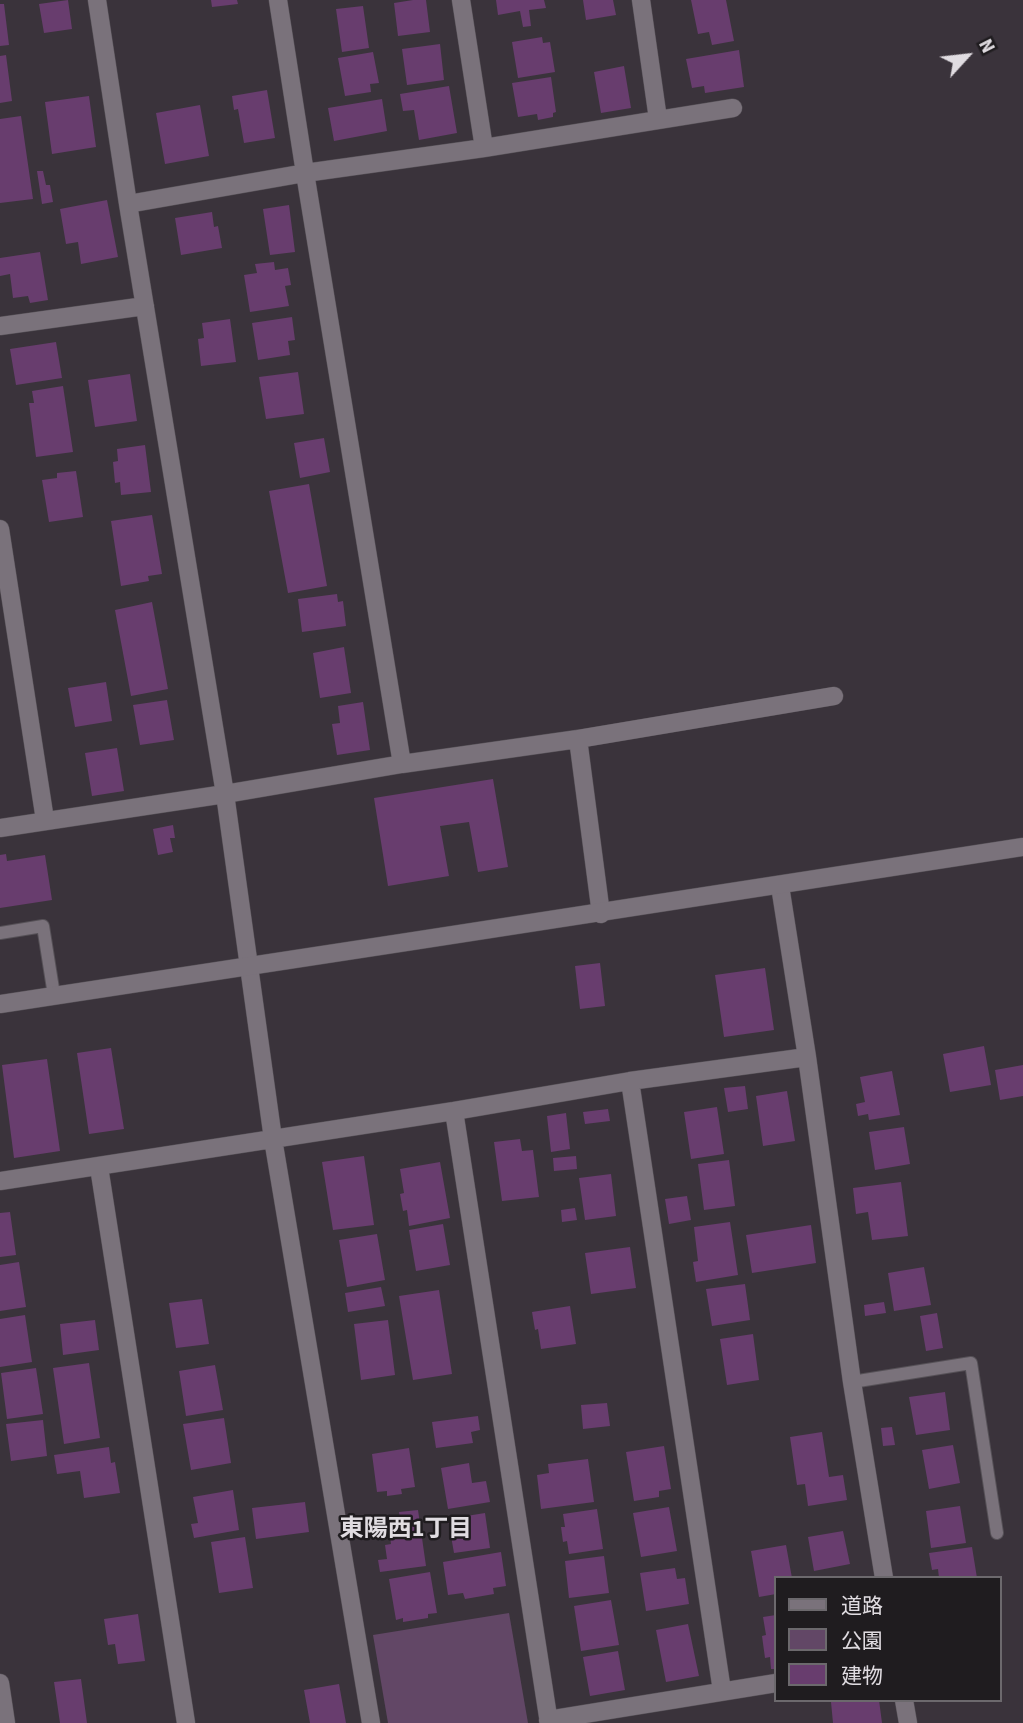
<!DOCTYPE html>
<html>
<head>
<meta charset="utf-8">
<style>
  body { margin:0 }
  #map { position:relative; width:1023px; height:1723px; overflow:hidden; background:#3a333b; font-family:"Source Sans 3","Noto Sans JP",sans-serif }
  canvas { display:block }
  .legend { position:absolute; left:774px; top:1576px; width:228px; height:126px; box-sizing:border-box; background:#1f1c1f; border:2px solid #6c696d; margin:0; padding:9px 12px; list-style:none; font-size:21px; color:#e0dce1 }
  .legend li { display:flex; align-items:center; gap:14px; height:35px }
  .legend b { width:35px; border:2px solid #6c696d }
  .north { position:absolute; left:932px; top:21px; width:70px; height:70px; -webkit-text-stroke:5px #1f1c1f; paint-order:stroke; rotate:63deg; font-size:19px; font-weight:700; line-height:28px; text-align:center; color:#e0dce1 }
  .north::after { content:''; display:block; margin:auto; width:24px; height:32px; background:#e0dce1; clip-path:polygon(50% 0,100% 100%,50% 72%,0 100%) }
</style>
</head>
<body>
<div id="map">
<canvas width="1023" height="1723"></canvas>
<ul class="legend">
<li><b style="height:9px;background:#7a727b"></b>道路</li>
<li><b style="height:19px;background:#624766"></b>公園</li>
<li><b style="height:19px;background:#683d6e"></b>建物</li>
</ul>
<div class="north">N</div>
</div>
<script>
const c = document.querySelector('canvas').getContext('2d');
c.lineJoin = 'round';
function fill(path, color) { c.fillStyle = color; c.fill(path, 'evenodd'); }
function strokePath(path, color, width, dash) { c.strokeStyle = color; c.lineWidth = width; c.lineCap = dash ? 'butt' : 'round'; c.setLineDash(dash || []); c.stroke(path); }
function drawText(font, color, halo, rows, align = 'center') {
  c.font = font + ' "Source Sans 3","Noto Sans JP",sans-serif'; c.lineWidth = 5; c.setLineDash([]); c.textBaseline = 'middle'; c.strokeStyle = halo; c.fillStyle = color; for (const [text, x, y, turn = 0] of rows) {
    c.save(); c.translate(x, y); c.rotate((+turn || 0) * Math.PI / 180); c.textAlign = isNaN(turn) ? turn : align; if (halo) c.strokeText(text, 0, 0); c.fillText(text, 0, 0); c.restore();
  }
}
const green = new Path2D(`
  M509,1613L528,1723H388L373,1635Z`);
const building = new Path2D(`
  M68,0L72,29L44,33L39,4Z
  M211,0H237L238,4L212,7Z
  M413,0H426L430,32L398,36L394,3Z
  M496,0H544L546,8L529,10L531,26L523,27L520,11L498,15Z
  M583,0H613L616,15L586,20Z
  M691,0H726L734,41L712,45L709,32L698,34Z
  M0,4H4L9,45L0,46Z
  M363,6L369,48L342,52L336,9Z
  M542,37L543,43L550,42L555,72L518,78L512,42Z
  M440,44L444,80L407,85L402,49Z
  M739,50L744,87L705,93L704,86L692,88L686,59Z
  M373,52L379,83L370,84L371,92L345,96L338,58Z
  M6,55L12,101L0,103V56Z
  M624,66L631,108L601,113L594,72Z
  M551,77L556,112L553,113V117L538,120L537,114L518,117L512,83Z
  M449,86L457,133L419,140L414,110L403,111L400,94Z
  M267,90L275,138L244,143L238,109L234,110L232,96Z
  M89,96L96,147L52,154L45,102Z
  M382,99L387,131L334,141L328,108Z
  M200,105L209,156L165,164L156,113Z
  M21,116L33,199L0,203V119Z
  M37,171H43L46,185H50L53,202L42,204Z
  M107,200L118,257L81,264L78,242L66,244L60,209Z
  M289,205L295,252L270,255L263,209Z
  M212,212L214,227L218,226L222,248L181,255L175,218Z
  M40,252L48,300L30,303L28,296L13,298L10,274L0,276V258Z
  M274,262L275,270L288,268L291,285L285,286L289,306L250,312L244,275L257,273L255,264Z
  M292,317L295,340L288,341L290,355L258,360L252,323Z
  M230,319L236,362L201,366L198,339L204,338L202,323Z
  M56,342L62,378L16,385L10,349Z
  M298,372L304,414L266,419L259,377Z
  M130,374L137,421L95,427L88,380Z
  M63,386L73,452L36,457L29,403H34L32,391Z
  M324,438L330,472L300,478L294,443Z
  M145,445L151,492L121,495L120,482L115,483L113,462L118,461L117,449Z
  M76,471L83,517L49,522L42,480L57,478V473Z
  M309,484L327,586L288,593L269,491Z
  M152,515L162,574L148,576L149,581L121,586L111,521Z
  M337,594L338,602L343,601L346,626L302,632L298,599Z
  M152,602L168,689L131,696L115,610Z
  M344,647L351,693L320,698L313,653Z
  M106,682L112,721L75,727L68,688Z
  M167,700L174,740L140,745L133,705Z
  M363,702L370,750L337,755L332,724L340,723L338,706Z
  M117,748L124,791L92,796L85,753Z
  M493,779L508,867L478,872L469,822L440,826L449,876L388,886L374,798Z
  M173,825L175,838H170L173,852L158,855L153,829Z
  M6,854L7,861L45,855L52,900L0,908V855Z
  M600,963L605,1006L580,1009L575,966Z
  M765,968L774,1030L724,1037L715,975Z
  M984,1046L991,1085L950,1092L943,1054Z
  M111,1048L124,1129L89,1134L77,1053Z
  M47,1059L60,1151L14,1158L2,1065Z
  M1023,1065V1096L1000,1100L995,1070Z
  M892,1071L900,1115L869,1120L868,1114L858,1116L856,1104L865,1102L860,1077Z
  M745,1086L748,1109L728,1112L724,1088Z
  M787,1091L795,1141L763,1146L756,1096Z
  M717,1107L724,1154L691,1159L684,1112Z
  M608,1109L610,1121L585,1124L583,1112Z
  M566,1113L570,1149L551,1152L547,1116Z
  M904,1127L910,1164L875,1170L869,1132Z
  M520,1139L522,1151L533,1150L539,1197L502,1201L494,1142Z
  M364,1156L374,1225L333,1230L322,1162Z
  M576,1156L577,1169L554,1171L553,1158Z
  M729,1160L735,1206L704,1210L698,1164Z
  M440,1162L450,1218L409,1226L407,1210L403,1211L400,1194L404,1193L400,1169Z
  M611,1174L616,1216L585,1220L579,1178Z
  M901,1182L908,1236L872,1240L868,1212L856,1214L853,1188Z
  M687,1196L691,1220L669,1224L665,1199Z
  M575,1208L577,1220L562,1222L561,1210Z
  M10,1212L16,1255L0,1257V1213Z
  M730,1222L738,1275L696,1282L693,1262L698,1261L694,1227Z
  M443,1224L450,1265L416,1271L409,1230Z
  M811,1225L816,1263L752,1273L746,1235Z
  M377,1234L385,1280L347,1287L339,1240Z
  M630,1247L636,1288L591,1294L585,1253Z
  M19,1262L26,1307L0,1311V1265Z
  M924,1267L931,1305L894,1311L888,1273Z
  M745,1284L750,1320L712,1326L706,1289Z
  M381,1287L385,1306L348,1312L345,1293Z
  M439,1290L452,1374L413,1380L399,1296Z
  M202,1299L209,1344L176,1348L169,1303Z
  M884,1302L886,1313L865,1316L864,1305Z
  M570,1306L576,1344L541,1349L538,1329L535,1330L532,1312Z
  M937,1313L943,1348L926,1351L920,1316Z
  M25,1315L32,1362L0,1367V1319Z
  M95,1320L99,1350L63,1355L60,1324Z
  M388,1320L395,1375L361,1380L354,1324Z
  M753,1334L759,1380L727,1385L720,1339Z
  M89,1363L100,1438L64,1444L53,1368Z
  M215,1365L223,1410L186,1416L179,1371Z
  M36,1368L43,1414L7,1419L1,1373Z
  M945,1392L950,1430L916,1435L909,1397Z
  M607,1403L610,1426L583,1429L581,1405Z
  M478,1416L480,1430L471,1432L473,1443L436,1448L432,1422Z
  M224,1418L231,1463L191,1470L183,1424Z
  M43,1420L47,1456L11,1461L6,1424Z
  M892,1427L895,1445L883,1446L881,1428Z
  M822,1432L829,1477L843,1475L847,1500L808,1506L805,1484L797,1485L790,1437Z
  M953,1445L960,1483L929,1489L922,1450Z
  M664,1446L671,1489L659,1491V1497L634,1501L626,1452Z
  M109,1447L111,1463L115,1462L120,1493L84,1498L80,1471L57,1474L54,1455Z
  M409,1448L415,1487L401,1489L402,1494L387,1496V1491L377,1492L372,1454Z
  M588,1459L594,1502L541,1509L537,1475L549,1473L548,1464Z
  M469,1463L472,1483L486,1481L490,1502L448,1509L441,1468Z
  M233,1490L239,1530L194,1538L191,1524L198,1523L193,1497Z
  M305,1502L309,1532L256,1539L252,1508Z
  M960,1506L966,1543L931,1548L926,1511Z
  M669,1507L677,1551L641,1557L633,1513Z
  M597,1509L603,1549L569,1554L567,1541L563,1542L561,1527H565L563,1514Z
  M418,1510L426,1566L380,1572L378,1560L387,1559L385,1545L391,1544L389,1529L401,1527L399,1512Z
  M485,1513L490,1548L454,1553L448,1519Z
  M843,1531L850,1564L814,1571L808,1537Z
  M245,1537L253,1588L219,1593L211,1542Z
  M786,1545L792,1578H776V1594L759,1597L751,1551Z
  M972,1547L977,1578H939L938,1569L932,1570L929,1553Z
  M501,1552L506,1586L493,1588L494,1594L465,1599L463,1593L448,1595L443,1562Z
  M604,1556L609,1593L569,1598L565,1561Z
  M675,1568L677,1579L685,1578L689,1604L646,1611L640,1573Z
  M430,1572L437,1613L428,1614V1618L403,1622V1618L396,1620L389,1579Z
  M611,1600L619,1645L581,1651L574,1606Z
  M138,1614L145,1661L118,1664L115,1644L108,1645L104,1619Z
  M776,1615V1669H771L770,1657L765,1658L762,1636L766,1635L763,1617Z
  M688,1624L699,1676L666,1682L656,1630Z
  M618,1651L625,1690L590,1696L583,1657Z
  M81,1679L87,1723H60L54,1682Z
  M339,1684L346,1723H310L304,1690Z
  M842,1700H879L882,1723H833L831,1702Z`);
const service = new Path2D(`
  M0,933L43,926L54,995
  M852,1382L971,1363L997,1533`);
const minor = new Path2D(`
  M97,0L128,204L225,794L273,1139L371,1723
  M278,0L305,173L402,764
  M461,0L484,148
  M641,0L658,119
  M128,204L305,173L484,148L733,108
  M0,326L145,306
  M0,529L45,820
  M578,739L601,914
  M0,828L225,794L402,764L578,739L834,696
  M780,886L807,1057L852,1382L884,1578
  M630,1081L722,1691
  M454,1111L549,1723
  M99,1167L186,1723
  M0,1181L454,1111L630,1081L807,1057
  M0,1683L6,1723
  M904,1700L908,1723
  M548,1720L776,1683`);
const tertiary = new Path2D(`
  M0,1004C341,951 682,902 1023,847`);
const neighbourhoodNames = [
  ["東陽西1丁目",406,1531]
];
fill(green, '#624766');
fill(building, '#683d6e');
strokePath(service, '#565157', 14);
strokePath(minor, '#565157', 19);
strokePath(tertiary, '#565157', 19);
strokePath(service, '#7a727b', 12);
strokePath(minor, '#7a727b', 18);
strokePath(tertiary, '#7a727b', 18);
drawText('bold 24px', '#e0dce1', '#1f1c1f', neighbourhoodNames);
</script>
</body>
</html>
